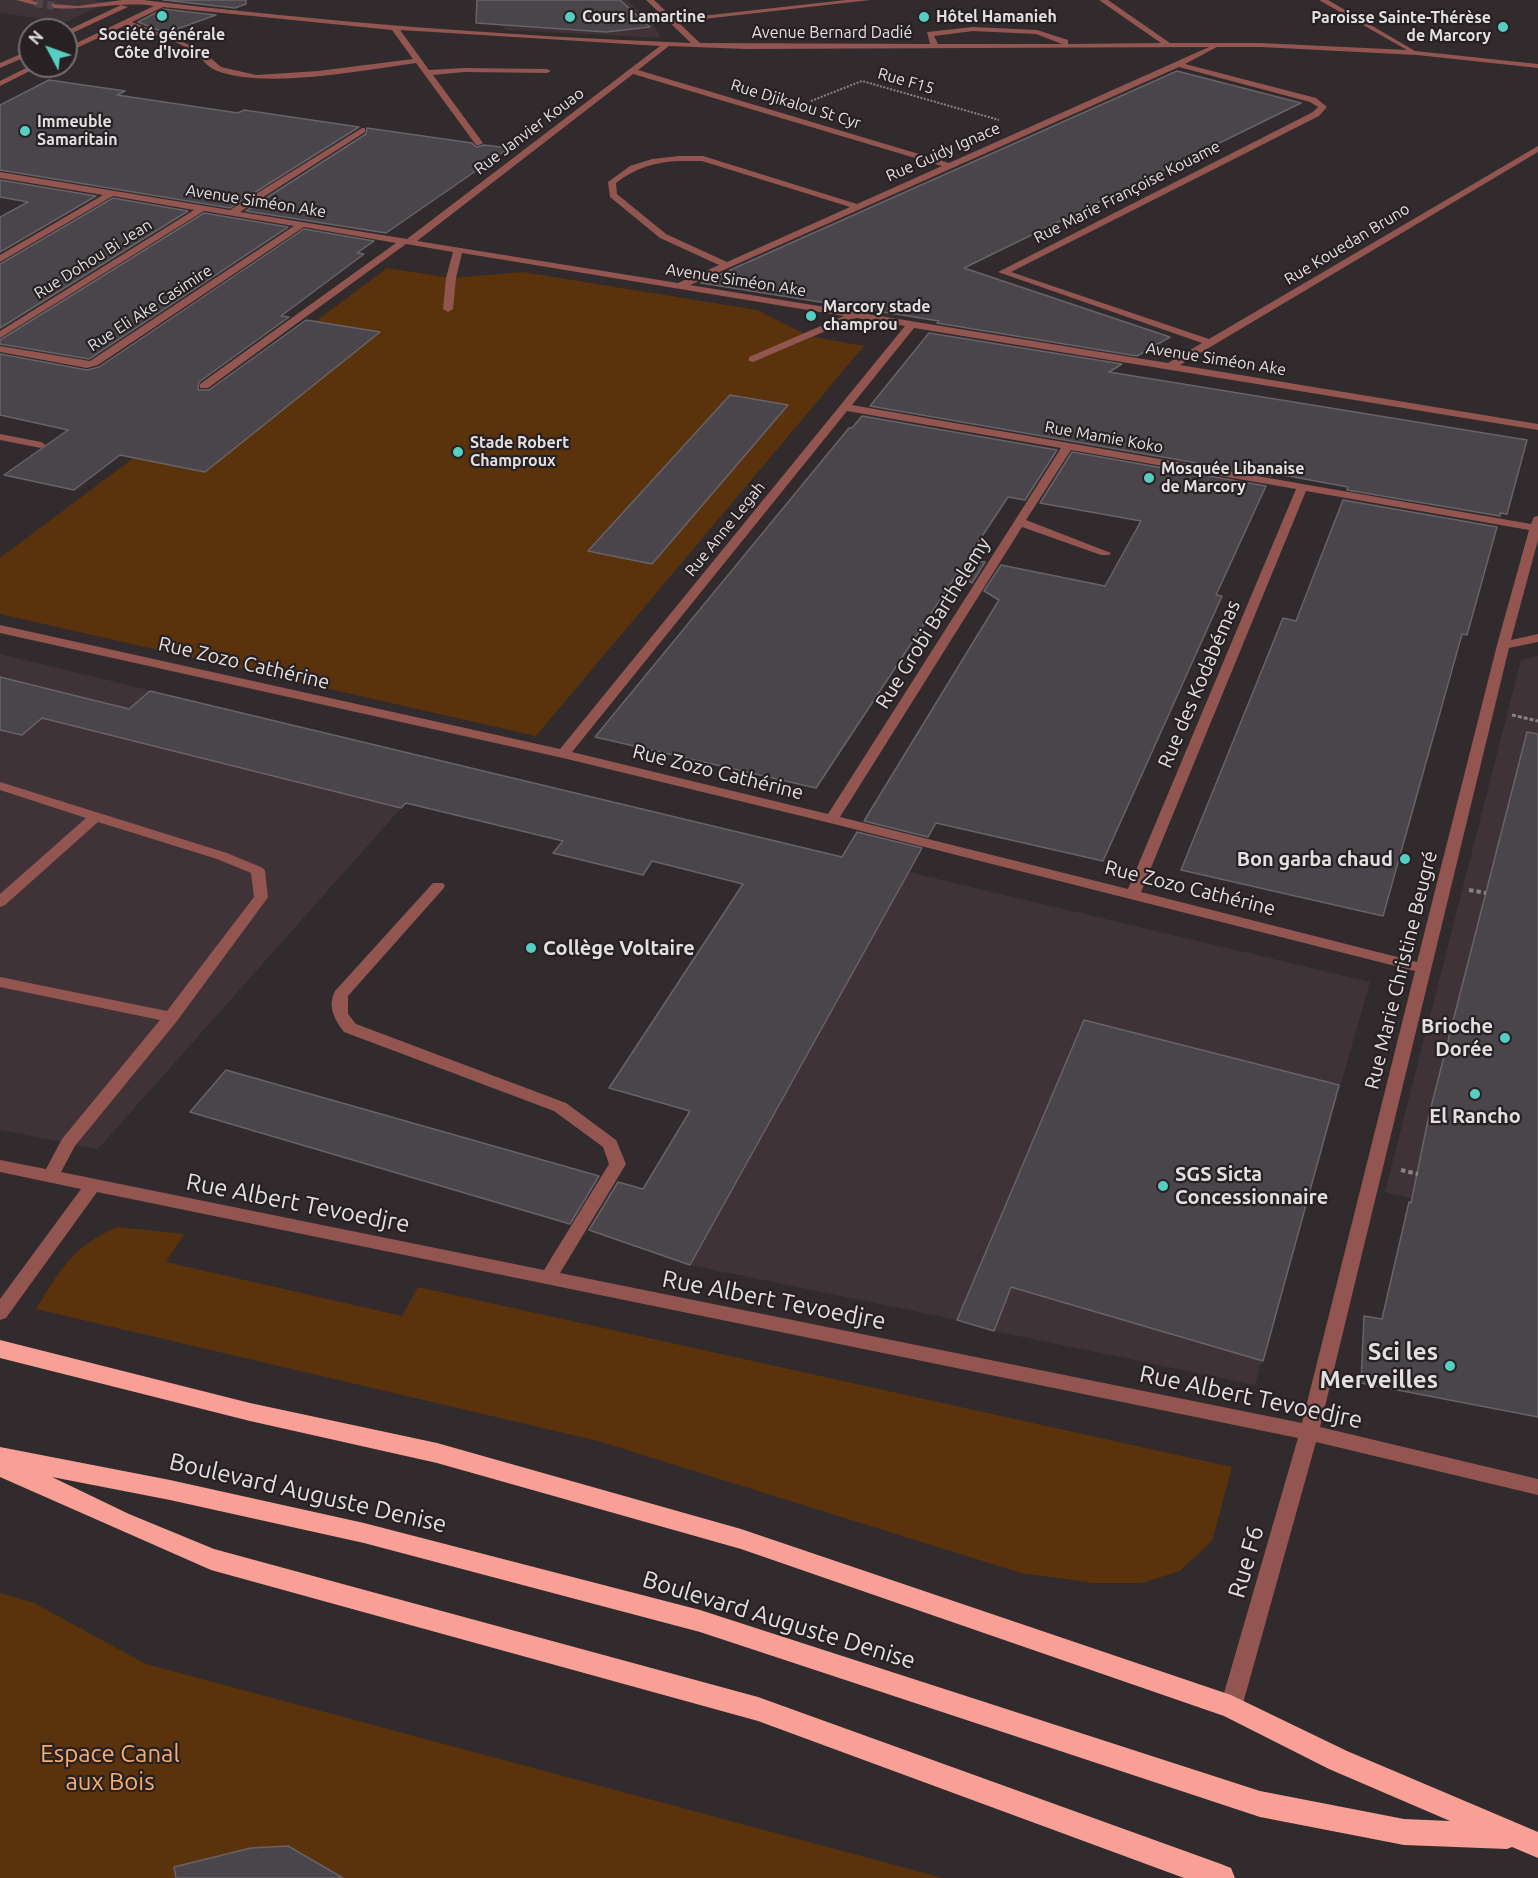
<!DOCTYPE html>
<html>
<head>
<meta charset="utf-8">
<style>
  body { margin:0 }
  #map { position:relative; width:1538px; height:1878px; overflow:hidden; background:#312b2d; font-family:Ubuntu,sans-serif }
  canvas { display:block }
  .north { position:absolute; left:18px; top:18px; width:60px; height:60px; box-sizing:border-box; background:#272123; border:2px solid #736d6f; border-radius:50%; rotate:311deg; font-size:16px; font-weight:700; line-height:24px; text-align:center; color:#e4e0e2 }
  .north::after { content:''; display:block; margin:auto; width:21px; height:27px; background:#57cec2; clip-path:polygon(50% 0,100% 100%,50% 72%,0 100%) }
</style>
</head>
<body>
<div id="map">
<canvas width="1538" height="1878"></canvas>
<div class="north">N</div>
</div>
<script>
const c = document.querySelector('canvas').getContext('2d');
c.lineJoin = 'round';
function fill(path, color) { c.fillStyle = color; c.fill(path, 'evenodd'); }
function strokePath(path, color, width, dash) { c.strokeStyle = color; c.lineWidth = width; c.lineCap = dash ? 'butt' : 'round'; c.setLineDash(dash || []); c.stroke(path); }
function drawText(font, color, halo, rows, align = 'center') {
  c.font = font + ' Ubuntu,sans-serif'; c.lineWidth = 4.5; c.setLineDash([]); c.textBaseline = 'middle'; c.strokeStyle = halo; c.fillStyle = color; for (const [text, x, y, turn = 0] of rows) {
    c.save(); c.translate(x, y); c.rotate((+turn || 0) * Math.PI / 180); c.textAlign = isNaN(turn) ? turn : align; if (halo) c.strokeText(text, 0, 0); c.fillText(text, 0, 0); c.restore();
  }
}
const built = new Path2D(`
  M0,0H94L108,2L66,22L0,13Z
  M480,0H628L654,25L661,38L506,30Z
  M0,654L443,761L98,1149L0,1130Z
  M1538,656V1229L1385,1192L1521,660Z
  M908,872L1370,982L1255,1385L994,1331L957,1320L690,1265Z`);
const green = new Path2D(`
  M387,268L451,278L523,272L757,310L809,336L864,346L536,736L0,614V558Z
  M118,1227L184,1234L166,1262L402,1316L418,1287L1232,1467L1212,1541L1180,1571L1142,1583H1094L1021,1573L598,1441L36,1309C61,1269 72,1246 118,1227Z
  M0,1593L34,1603L146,1664L943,1878H0Z`);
const building = new Path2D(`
  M163,0H246V4L235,8Z
  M477,0H620L650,27L606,32L476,23Z
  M163,9L216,15L166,33L138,22Z
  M1177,71L1301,103L964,268L1170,337L1137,356L937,323L939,321L701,283Z
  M49,80L125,91L117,95L238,113L244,110L359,127L230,208L0,170V105Z
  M367,128L472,143L476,147L484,145L509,148L386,233L246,211L366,134Z
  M0,180L96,196L0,252V217L28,202L0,197Z
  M113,198L188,211L0,328V264Z
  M204,213L288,227L89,359L0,344V340Z
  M304,229L374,241L357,253L364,254L281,316L289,317L199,382L198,390H209L306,320L380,332L205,472L120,455L74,490L4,475L68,430L0,415V354L87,370L99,367Z
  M929,333L1122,364L1109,372L1527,440L1507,514L1500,513V516L1347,490L1348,487L1272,473L1271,476L870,406Z
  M730,395L788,405L652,564L588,551Z
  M862,416L1057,450L1025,500L1008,497L967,559L985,562L972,583L957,574L816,788L595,737L849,428H852Z
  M1072,452L1266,486L1216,595L1222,596L1103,861L936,823L928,837L864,821L999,600L984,591L1001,565L1105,586L1141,521L1040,503Z
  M1343,500L1497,527L1467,635L1462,634L1383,916L1181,870L1283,618L1296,621Z
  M0,677L129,709L150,691L842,857L857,832L922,848L690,1265L589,1230L618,1182L643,1189L690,1111L609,1088L743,884L652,861L643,875L553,853L563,841L406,803L401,808L42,718L22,735L0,730Z
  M1527,732L1538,734V1417L1361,1383L1364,1316L1382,1319L1409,1202L1411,1203L1429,1115Z
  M1084,1020L1339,1085L1263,1361L1011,1287L994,1331L957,1320Z
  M226,1070L599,1176L570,1224L190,1112Z
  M288,1846L343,1878H176L174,1867L251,1848Z`);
const minorTunnel = new Path2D(`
  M35,3L54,6`);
const pathFar2 = new Path2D(`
  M811,101L862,81L999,120`);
const pathFar1 = new Path2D(`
  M1512,715L1538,721`);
const path = new Path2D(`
  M1469,890L1486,893
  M1401,1170L1418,1174`);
const minor = new Path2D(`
  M16,0H31L39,3L35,5Z
  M122,0H143C325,22 508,36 691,43L646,0H654L674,19L846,0H870L678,22L700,43L930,44L927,32L973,27L1037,30L1068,40V44L1161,43L1099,0H1108L1170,43H1261L1407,50L1319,0H1328L1415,51L1538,64V68L1417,55L1261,47H1217L1185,64L1316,98L1327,107L1319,116L1011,272L1209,339L1538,146V152L1180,365L1538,424V430L914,328L852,405L1531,524L1534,517L1538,516V540L1511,640L1538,634V642L1509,648L1320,1427L1538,1479V1495L1316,1442L1242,1707L1239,1714L1231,1717L1223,1714L1220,1707L1298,1438L97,1192L6,1318L0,1320V1299L81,1189L0,1172V1160L46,1169L62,1139L160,1020L0,987V977L167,1011L254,897L251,873L217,859L98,822L5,905L0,907V894L86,818L0,790V782L227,853L263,868L265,871L268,897L266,900L177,1021L75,1146L61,1172L544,1270L609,1164L603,1147L554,1111L344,1032C335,1020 327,1007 335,991L433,883H443L445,886L443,889L348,996V1014L356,1024L566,1103L616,1140L626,1164L560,1273L1302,1423L1415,971L830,823L563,758L0,633V625L560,749L905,326L856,318L753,362L749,361V357L844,316L462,253L456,278L453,309L448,312L443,309L446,278L453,252L406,244L208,388H200V384L396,243L304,227L98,365L87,368L0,352V346L90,361L294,226L204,211L0,338V331L194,210L113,196L0,262V255L103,195L0,178V172L230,210L362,128H365V132L240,212L407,239L660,46L400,30L429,70L464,68L547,69L551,71L547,73L464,72L433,75L483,143L479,145H476L416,63C365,70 262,90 215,70C206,66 202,58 194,52C175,39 147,33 126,25L66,53V48L154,6C121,1 88,11 54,8L51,4L78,6ZM163,7L392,30L413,59L318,71L256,75L221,67L200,49L132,22ZM973,31L1036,34L1062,44H938L934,36ZM669,46L746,49L1209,47L949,163L638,70ZM1179,67L1310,102L1318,107L1313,112L998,272L1202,343L1168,363L690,285ZM633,74L942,166L857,204L703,156H679L652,159L630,166L608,182L610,197L660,238L719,265L678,283L417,241ZM679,161H702L850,207L727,262L666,234L617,194L616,183C635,168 655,162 679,161ZM847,411L1061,448L828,814L572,752ZM1071,450L1296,489L1128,889L840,817L1022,527L1101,555H1109L1111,553L1026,520ZM1306,491L1529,530L1497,645L1417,962L1141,892Z
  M121,5L128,7L66,36V31Z
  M30,50V55L0,68V63Z
  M30,66H40L0,86V81Z
  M0,434L41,442L46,445L41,448L0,440Z`);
const highway = new Path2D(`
  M0,1340L250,1403L437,1443L741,1529L1231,1695L1347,1751L1538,1832V1858L1512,1847L1507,1849L1404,1845L1260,1817L700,1632L364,1543L170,1500L52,1477L129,1514L214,1549L758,1697L1221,1864L1231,1868L1235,1878H1184L758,1721L211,1570L0,1477V1447L170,1480L364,1523L700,1610L1260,1791L1404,1819L1450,1821L1329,1769L1224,1716L741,1549L437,1463L250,1421L0,1358Z`);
const markers = [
  [162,16,6,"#57cec2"],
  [570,17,6,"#57cec2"],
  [924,17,6,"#57cec2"],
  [1503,27,6,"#57cec2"],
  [25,131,6,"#57cec2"],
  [811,316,6,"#57cec2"],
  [458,452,6,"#57cec2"],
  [1149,478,6,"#57cec2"],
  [1405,859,6,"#57cec2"],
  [531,948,6,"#57cec2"],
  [1505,1038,6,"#57cec2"],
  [1475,1094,6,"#57cec2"],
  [1163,1186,6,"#57cec2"],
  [1450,1366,6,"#57cec2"]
];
const farPoinames = [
  ["Cours Lamartine",582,17],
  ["Hôtel Hamanieh",936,17],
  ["Paroisse Sainte-Thérèse",1491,18,"right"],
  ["de Marcory",1491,36,"right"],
  ["Société générale",162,35,"center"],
  ["Côte d'Ivoire",162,53,"center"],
  ["Immeuble",37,122],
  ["Samaritain",37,140],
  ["Marcory stade",823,307],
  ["champrou",823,325],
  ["Stade Robert",470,443],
  ["Champroux",470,461],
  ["Mosquée Libanaise",1161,469],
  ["de Marcory",1161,487]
];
const farStreetnames = [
  ["Avenue Bernard Dadié",832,33],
  ["Rue F15",906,81,16],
  ["Rue Djikalou St Cyr",796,104,17],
  ["Rue Janvier Kouao",529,131,-37],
  ["Rue Guidy Ignace",943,152,-24],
  ["Rue Marie Françoise Kouame",1127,192,-27],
  ["Avenue Siméon Ake",256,201,9],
  ["Rue Kouedan Bruno",1347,244,-31],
  ["Rue Dohou Bi Jean",93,259,-32],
  ["Avenue Siméon Ake",736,280,9],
  ["Rue Eli Ake Casimire",150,308,-33],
  ["Avenue Siméon Ake",1216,359,9],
  ["Rue Mamie Koko",1104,437,10],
  ["Rue Anne Legah",725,529,-51]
];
const streetNames = [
  ["Rue Grobi Barthelemy",933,623,-58],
  ["Rue Zozo Cathérine",244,663,13],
  ["Rue des Kodabémas",1199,684,-67],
  ["Rue Zozo Cathérine",718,772,14],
  ["Rue Zozo Cathérine",1190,888,14],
  ["Rue Marie Christine Beugré",1401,970,-76]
];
const poiNames = [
  ["Bon garba chaud",1393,859],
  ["Collège Voltaire",543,948,"left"],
  ["Brioche",1493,1026],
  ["Dorée",1493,1049],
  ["El Rancho",1475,1116,"center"],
  ["SGS Sicta",1175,1174,"left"],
  ["Concessionnaire",1175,1197,"left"]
];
const nearStreetnames = [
  ["Rue Albert Tevoedjre",298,1203,11],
  ["Rue Albert Tevoedjre",774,1300,11],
  ["Rue Albert Tevoedjre",1251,1397,12],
  ["Boulevard Auguste Denise",308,1493,13],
  ["Rue F6",1246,1562,-74],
  ["Boulevard Auguste Denise",779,1620,17]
];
const nearPoinames = [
  ["Sci les",1438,1352],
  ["Merveilles",1438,1380]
];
const nearParknames = [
  ["Espace Canal",110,1754],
  ["aux Bois",110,1782]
];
fill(built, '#3f3337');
fill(green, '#5a320c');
fill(building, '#49454a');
strokePath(building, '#676368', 1.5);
strokePath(minorTunnel, '#4c4648', 8, [8, 4]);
strokePath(pathFar2, '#878284', 2, [2, 1.5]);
strokePath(pathFar1, '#878284', 3, [4, 2]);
strokePath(path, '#878284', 4, [4.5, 3]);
fill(minor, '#925550');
fill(highway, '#f89f96');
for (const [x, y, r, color] of markers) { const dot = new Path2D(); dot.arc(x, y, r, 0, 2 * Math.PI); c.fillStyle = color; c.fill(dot); strokePath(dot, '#272123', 2); }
drawText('bold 16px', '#e4e0e2', '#272123', farPoinames, 'left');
drawText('16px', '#e4e0e2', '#272123', farStreetnames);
drawText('20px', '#e4e0e2', '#272123', streetNames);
drawText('bold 20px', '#e4e0e2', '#272123', poiNames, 'right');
drawText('24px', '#e4e0e2', '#272123', nearStreetnames);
drawText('bold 24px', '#e4e0e2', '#272123', nearPoinames, 'right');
drawText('24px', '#f9ad6d', '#272123', nearParknames);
</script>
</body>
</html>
